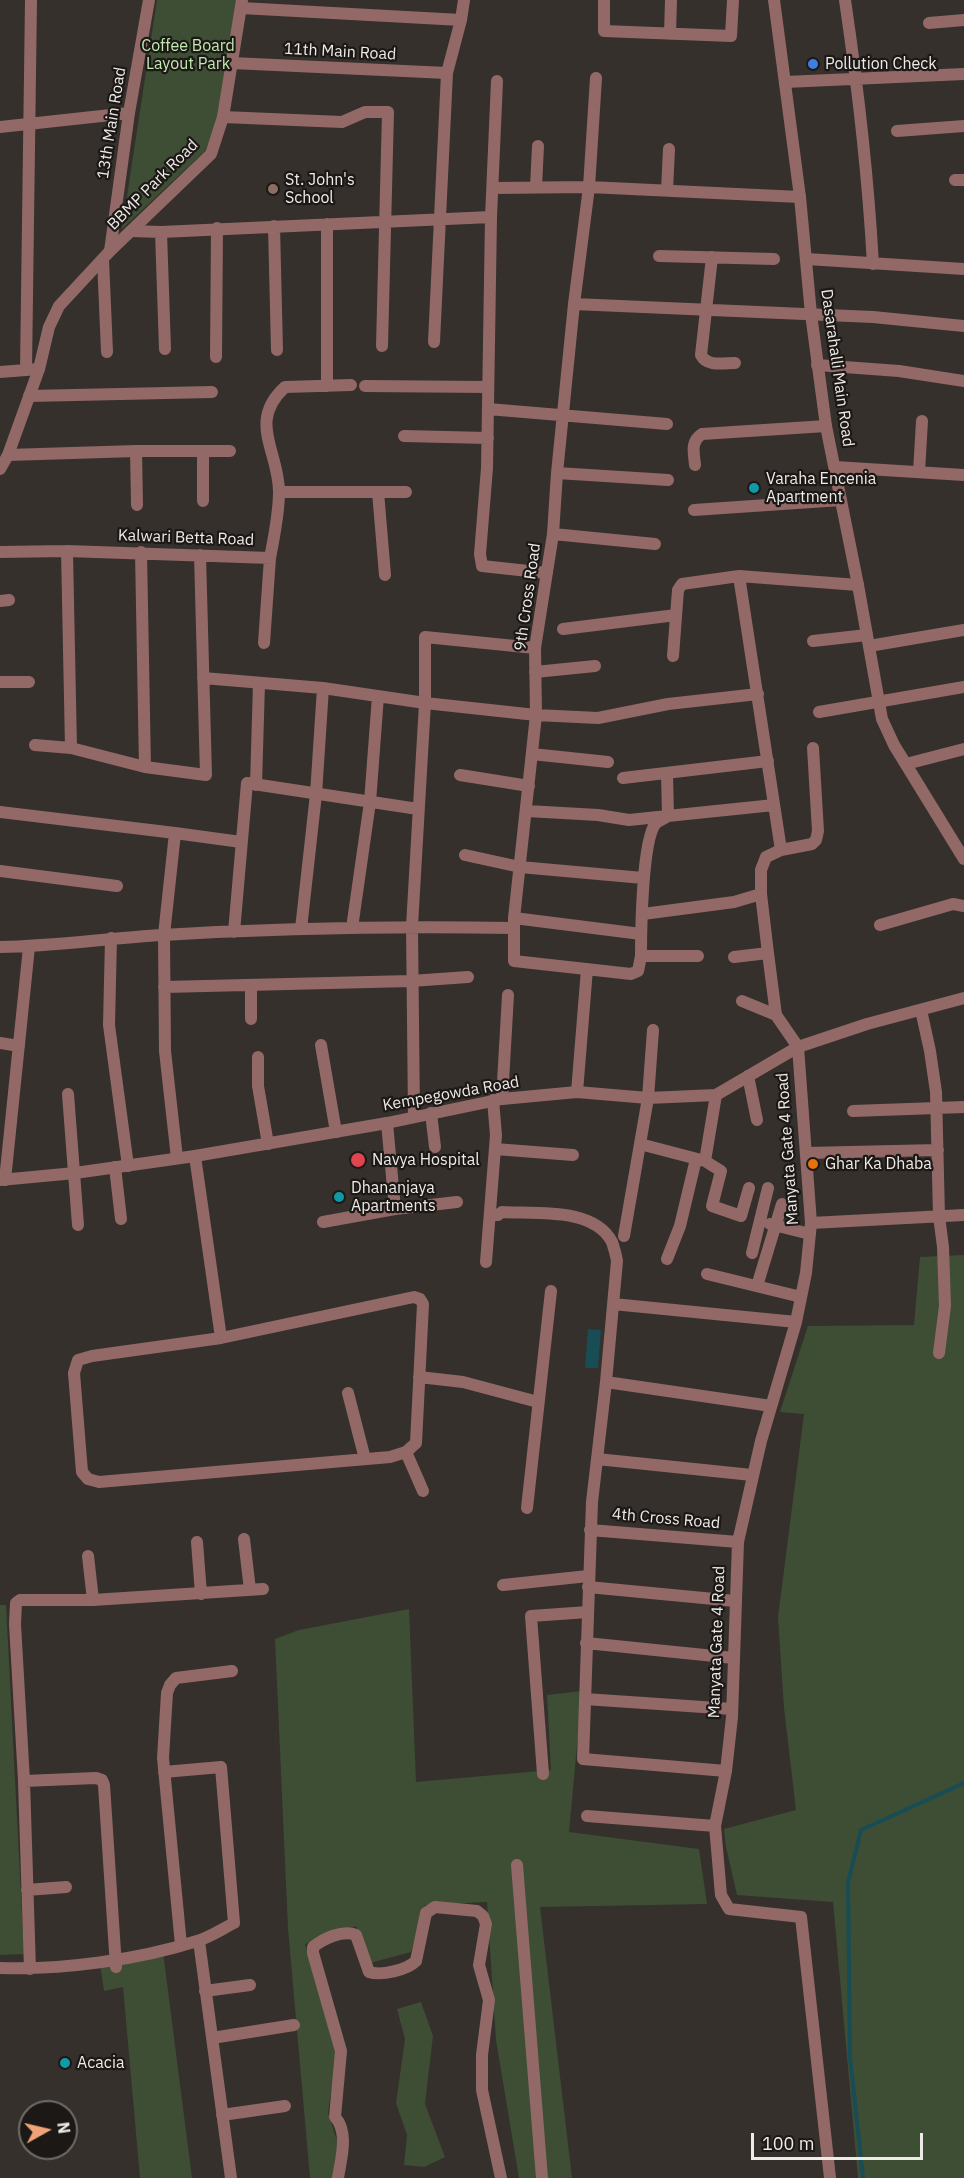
<!DOCTYPE html>
<html>
<head>
<meta charset="utf-8">
<style>
  body { margin:0 }
  #map { position:relative; width:964px; height:2178px; overflow:hidden; background:#35302b; font-family:"IBM Plex Sans",sans-serif }
  canvas { display:block }
  .north { position:absolute; left:18px; top:2100px; width:60px; height:60px; box-sizing:border-box; background:#1b1816; border:2px solid #6f6c6a; border-radius:50%; rotate:82deg; font-size:16px; font-weight:700; line-height:24px; text-align:center; color:#eeeae7 }
  .north::after { content:''; display:block; margin:auto; width:21px; height:27px; background:#efa377; clip-path:polygon(50% 0,100% 100%,50% 72%,0 100%) }
  .scale { position:absolute; left:751px; top:2133px; width:172px; height:27px; box-sizing:border-box; border:3px solid #eeeae7; border-top:0; padding-left:8px; font-size:18px; line-height:21px; white-space:nowrap; color:#eeeae7; -webkit-text-stroke:4px #1b1816; paint-order:stroke }
</style>
</head>
<body>
<div id="map">
<canvas width="964" height="2178"></canvas>
<div class="north">N</div>
<div class="scale">100 m</div>
</div>
<script>
const c = document.querySelector('canvas').getContext('2d');
c.lineJoin = 'round';
function fill(path, color) { c.fillStyle = color; c.fill(path, 'evenodd'); }
function strokePath(path, color, width, dash) { c.strokeStyle = color; c.lineWidth = width; c.lineCap = dash ? 'butt' : 'round'; c.setLineDash(dash || []); c.stroke(path); }
function drawText(font, color, halo, rows, align = 'center') {
  c.font = font + ' "IBM Plex Sans",sans-serif'; c.lineWidth = 4.5; c.setLineDash([]); c.textBaseline = 'middle'; c.strokeStyle = halo; c.fillStyle = color; for (const [text, x, y, turn = 0] of rows) {
    c.save(); c.translate(x, y); c.rotate((+turn || 0) * Math.PI / 180); c.textAlign = isNaN(turn) ? turn : align; if (halo) c.strokeText(text, 0, 0); c.fillText(text, 0, 0); c.restore();
  }
}
const green = new Path2D(`
  M157,0H237L217,120L205,151L122,229Z
  M964,1255V2178H858L833,1902L737,1895L726,1847L724,1829L796,1810L784,1708L778,1617L804,1414L780,1412L808,1326L914,1325L920,1257Z
  M0,1605H6L24,1954L0,1955Z
  M409,1609L416,1782L551,1770L547,1695L582,1691L569,1832L699,1849L707,1904L540,1907L572,2178H519L496,2040L487,1902L425,1905L411,1952L370,1963L356,1926L305,1944L337,2052L328,2113L338,2144L333,2178H310L288,1928L275,1639L299,1630Z
  M163,1952L192,2178H140L123,1987L104,1991L100,1964Z
  M421,2002L433,2036L425,2104L445,2157L424,2167L404,2165L407,2135L396,2103L405,2039L397,2009Z`);
const water = new Path2D(`
  M588,1329L601,1330L598,1368H585Z`);
const stream = new Path2D(`
  M863,2178L850,2057L848,1883L861,1830L964,1783`);
const minor = new Path2D(`
  M31,0L26,370L39,369
  M604,0V31L731,36L733,0
  M845,0C858,88 868,175 873,264
  M241,8L461,20
  M929,23L964,20
  M670,34L671,0
  M232,63L447,73
  M596,78L589,187L574,304L557,473L553,534L535,648L536,715L514,918V961L631,974L638,971L641,956H698
  M497,81L491,217L487,468L480,554L482,566L547,573
  M785,82L964,74
  M223,117L342,122L365,112H388L382,346
  M0,127L129,113
  M897,131L964,126
  M955,180H964
  M536,187L538,146
  M493,188L589,187L800,197
  M667,190L669,149
  M274,226L277,350
  M131,231L161,232L491,217
  M161,232L165,349
  M110,251L129,113L149,0
  M659,256L774,259
  M712,257L701,355C707,367 724,363 735,363
  M103,259L107,352
  M807,259L964,269
  M574,304L873,317L964,326
  M434,342L447,73L461,20L464,0
  M216,357L217,228
  M817,365L899,371L964,381
  M0,372L26,370
  M327,386V224
  M365,386L488,387
  M29,396L212,392
  M488,409L667,424
  M404,436L488,438
  M136,451L137,505
  M203,451H230
  M8,455L136,451H203V501
  M695,465C694,453 690,442 702,434L826,426
  M835,467L964,475
  M919,472L922,421
  M557,473L668,480
  M279,492H406
  M378,492L385,575
  M694,510L841,500
  M553,534L655,544
  M67,551L71,748
  M0,552L67,551L270,558C274,537 279,514 279,492C279,451 247,422 285,387L351,385
  M141,552L145,767
  M0,601L9,600
  M563,629L676,615
  M813,641L867,635
  M264,643L270,558
  M869,646L964,630
  M673,656L678,590L682,584L739,576
  M535,672L595,666
  M203,678L323,688L425,703L536,715L598,718L668,704L758,694
  M0,682H29
  M819,712L964,687
  M35,745L71,748L145,767L206,775L200,555
  M532,754L608,762
  M906,764L964,749
  M460,775L529,786
  M623,778L768,761
  M256,785L259,683
  M527,811L598,815L629,820L774,805
  M0,812L175,833
  M781,850L812,844L816,840L818,831L813,748
  M465,855L520,867L643,878
  M0,871L117,886
  M643,914L734,902L761,894
  M514,918L641,934
  M880,925L953,904L964,906
  M352,928L370,802L378,696
  M301,929L316,794L323,688
  M234,932L247,783L418,809
  M111,938L109,1025L128,1166
  M0,947C55,946 109,938 163,935C280,928 397,926 514,928
  M641,956C641,932 642,839 656,823C659,821 665,818 668,816L667,773
  M734,957L768,953
  M164,987L411,981L468,977
  M742,1001L776,1015
  M921,1010L930,1051L936,1092L939,1216L943,1247L945,1306L939,1353
  M251,1019V985
  M0,1043L19,1046
  M321,1045L336,1132
  M258,1057V1086L268,1144
  M748,1076L757,1120
  M577,1092L587,969
  M68,1094L78,1225
  M502,1099L508,995
  M853,1111L964,1107
  M431,1113L435,1147
  M414,1116L412,926L425,703V637L535,648
  M640,1144L705,1161L721,1171L712,1206L741,1216L749,1188
  M495,1149L573,1155
  M806,1153L938,1150
  M195,1156L221,1338
  M177,1158L165,1051L164,935L175,833L241,842
  M705,1161L716,1095
  M115,1167L121,1219
  M5,1180L29,947
  M395,1209L457,1202
  M490,1214L498,1215L502,1212C535,1214 594,1207 612,1242C614,1248 616,1255 617,1261L606,1382L592,1502L583,1759L726,1771
  M323,1222L395,1209L387,1123
  M811,1223L964,1215
  M770,1224L810,1234
  M624,1236L648,1098L653,1030
  M752,1253L768,1188
  M667,1259L680,1226L696,1159
  M486,1262L496,1135L493,1100
  M707,1274L801,1297
  M757,1286L782,1204
  M414,1297L420,1299L423,1304L416,1443L406,1452L390,1457L99,1482L88,1479L82,1472L74,1373L78,1360L92,1356L221,1338Z
  M613,1304L796,1322
  M419,1377L463,1382L538,1402
  M606,1382L771,1406
  M348,1393L365,1459
  M406,1452L423,1491
  M597,1459L752,1475
  M527,1508L551,1291
  M590,1530L738,1542
  M244,1539L250,1590
  M197,1542L201,1594
  M88,1556L93,1600
  M503,1585L588,1576
  M588,1587L735,1601
  M586,1643L734,1658
  M585,1699L732,1709
  M543,1774L531,1616L588,1612
  M24,1781L96,1778L102,1780L104,1785L116,1967
  M587,1816L715,1826
  M517,1865L542,2178
  M27,1890L66,1887
  M199,1941L231,2178
  M181,1945L163,1758L167,1693L170,1685L176,1678L232,1671
  M0,1968C62,1970 138,1960 197,1941C210,1937 222,1929 234,1923L221,1767L164,1772
  M30,1969L24,1781L15,1624L16,1603L20,1600H93L263,1589
  M205,1991L250,1985
  M212,2038L294,2025
  M222,2115L285,2106
  M338,2178C341,2159 349,2132 335,2117L341,2051L313,1953V1947C323,1939 343,1929 356,1935L369,1972C381,1976 407,1970 416,1961L426,1913L435,1907L477,1911L483,1916L486,1924L479,1965L489,2000L482,2055V2090L501,2178
  M830,2178L801,1917L729,1909L721,1895L715,1826L726,1771L732,1717L738,1542L761,1441L796,1322L806,1273L811,1223L798,1047L776,1015L768,953L761,894V870L766,857L781,850L739,576L858,585`);
const tertiary = new Path2D(`
  M774,0L800,197L811,314L826,426L858,585L882,719L894,745L964,859
  M0,469L8,455L39,369L49,327L59,306L110,251L211,154L223,117L242,0
  M0,1180L75,1173L195,1156L387,1123L502,1099L577,1092L648,1098L716,1095L798,1047L867,1024L964,998`);
const markers = [
  [813,64,6,"#3f7fe0"],
  [273,189,6,"#8d6e63"],
  [754,488,6,"#0f9aa8"],
  [358,1160,8,"#e0444e"],
  [813,1164,6,"#e8710a"],
  [339,1197,6,"#0f9aa8"],
  [65,2063,6,"#0f9aa8"]
];
const parkNames = [
  ["Coffee Board",188,46],
  ["Layout Park",188,64]
];
const streetNames = [
  ["11th Main Road",340,52,3],
  ["13th Main Road",112,123,-81],
  ["BBMP Park Road",153,185,-45],
  ["Dasarahalli Main Road",837,368,82],
  ["Kalwari Betta Road",186,538,2],
  ["9th Cross Road",528,597,-82],
  ["Kempegowda Road",451,1094,-10],
  ["Manyata Gate 4 Road",788,1149,-94],
  ["4th Cross Road",666,1519,5],
  ["Manyata Gate 4 Road",717,1642,-88]
];
const poiNames = [
  ["Pollution Check",825,64],
  ["St. John's",285,180],
  ["School",285,198],
  ["Varaha Encenia",766,479],
  ["Apartment",766,497],
  ["Navya Hospital",372,1160],
  ["Ghar Ka Dhaba",825,1164],
  ["Dhananjaya",351,1188],
  ["Apartments",351,1206],
  ["Acacia",77,2063]
];
fill(green, '#3d4e35');
fill(water, '#184d56');
strokePath(stream, '#184d56', 4);
strokePath(minor, '#926967', 12);
strokePath(tertiary, '#926967', 12);
for (const [x, y, r, color] of markers) { const dot = new Path2D(); dot.arc(x, y, r, 0, 2 * Math.PI); c.fillStyle = color; c.fill(dot); strokePath(dot, '#1b1816', 2); }
drawText('16px', '#c1e9b0', '#1b1816', parkNames);
drawText('16px', '#eeeae7', '#1b1816', streetNames);
drawText('16px', '#eeeae7', '#1b1816', poiNames, 'left');
</script>
</body>
</html>
